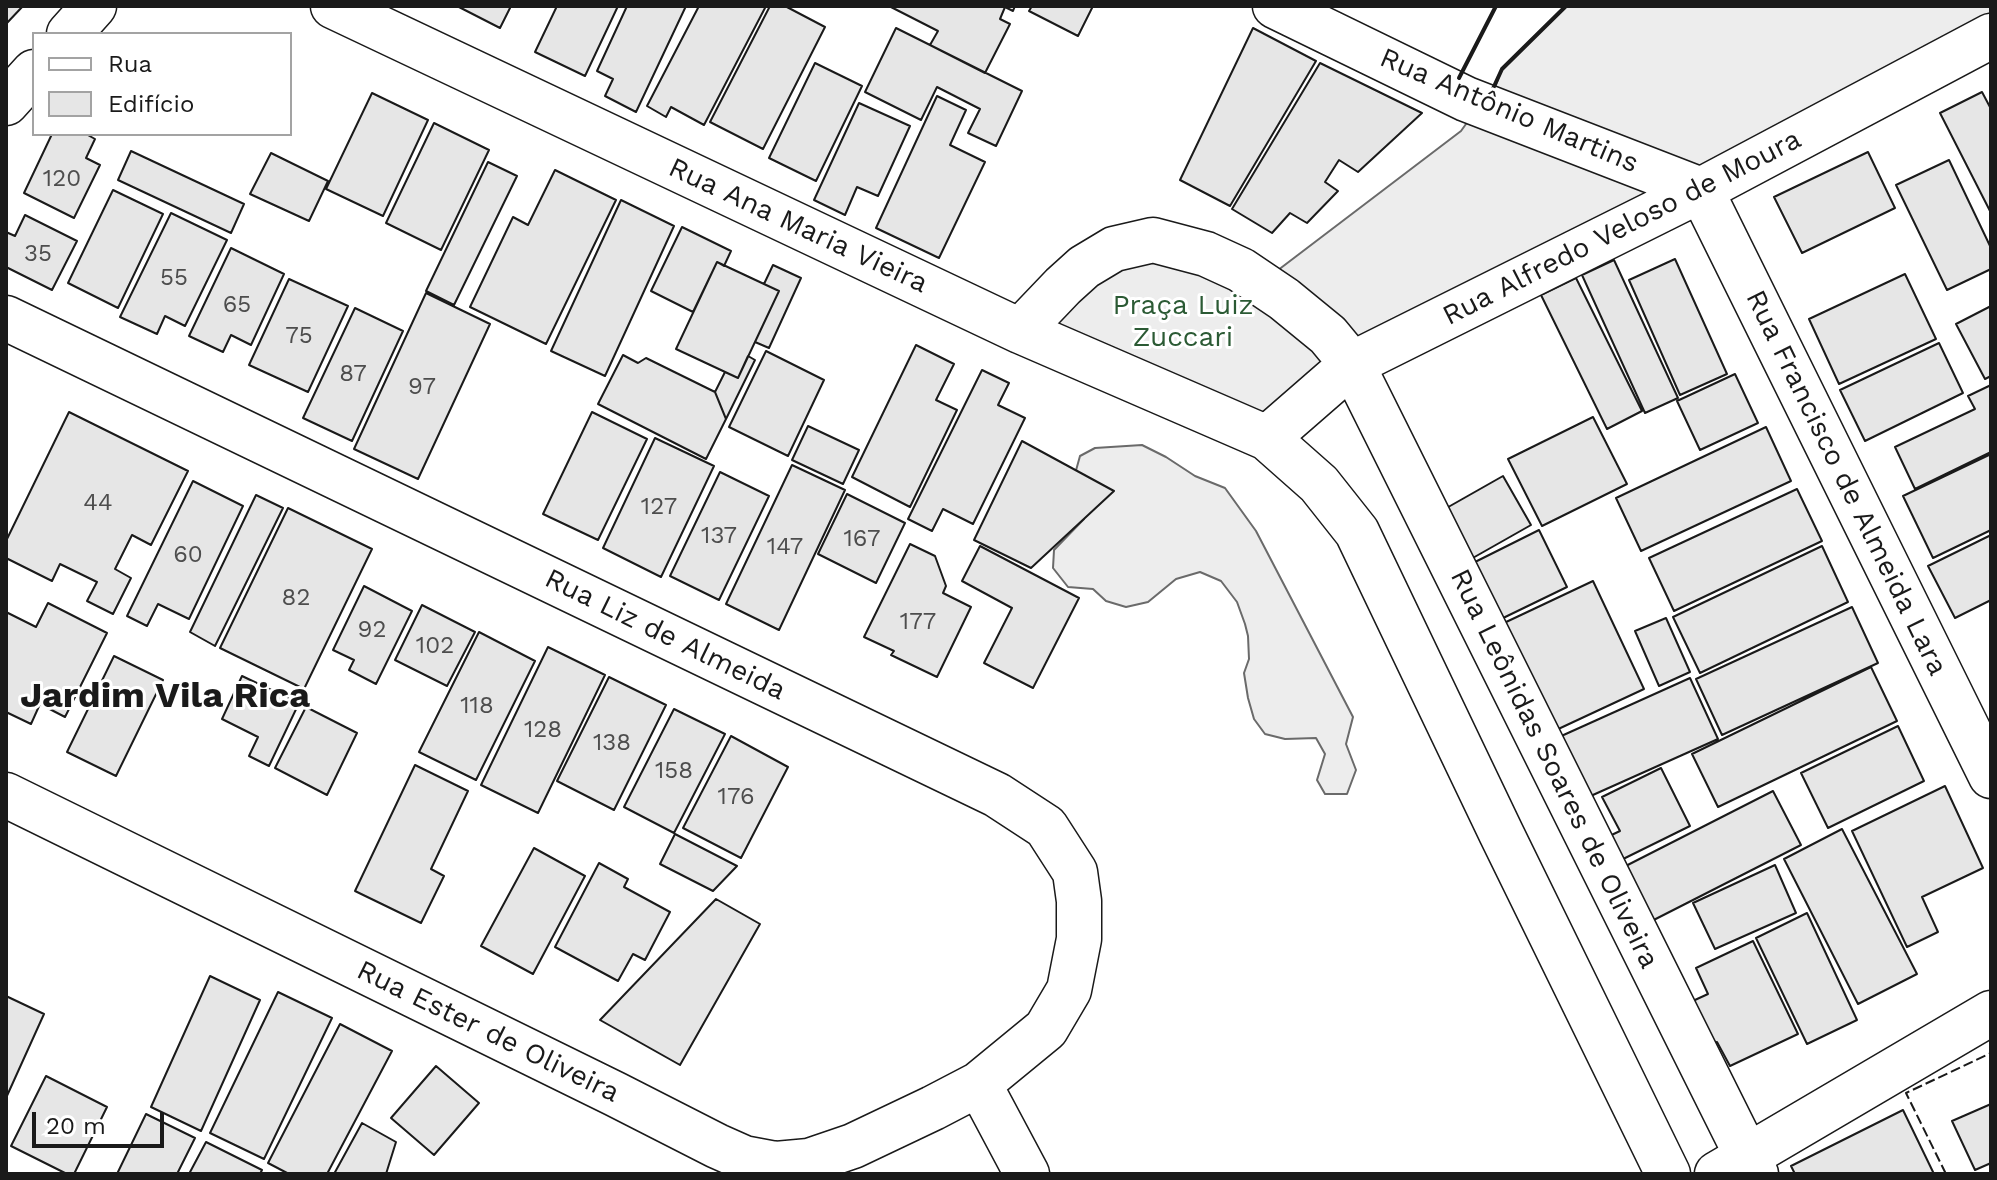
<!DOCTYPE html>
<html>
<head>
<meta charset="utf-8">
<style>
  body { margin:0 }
  #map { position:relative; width:1997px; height:1180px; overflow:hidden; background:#fff; font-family:"Work Sans",sans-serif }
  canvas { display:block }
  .frame { position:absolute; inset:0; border:8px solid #1a1a1a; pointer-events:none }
  .legend { position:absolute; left:32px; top:32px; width:260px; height:104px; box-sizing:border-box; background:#fff; border:2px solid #a3a3a3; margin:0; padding:10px 14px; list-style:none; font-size:24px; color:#1a1a1a }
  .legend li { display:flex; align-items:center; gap:16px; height:40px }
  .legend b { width:40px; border:2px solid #a3a3a3 }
  .scale { position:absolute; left:32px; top:1112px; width:132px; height:36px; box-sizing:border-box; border:4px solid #1a1a1a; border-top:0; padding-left:10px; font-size:24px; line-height:28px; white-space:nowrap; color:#1a1a1a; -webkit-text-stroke:6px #fff; paint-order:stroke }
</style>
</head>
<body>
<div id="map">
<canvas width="1997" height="1180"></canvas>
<div class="frame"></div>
<ul class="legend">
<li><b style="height:10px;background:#fff"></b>Rua</li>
<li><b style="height:22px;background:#e6e6e6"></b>Edifício</li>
</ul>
<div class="scale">20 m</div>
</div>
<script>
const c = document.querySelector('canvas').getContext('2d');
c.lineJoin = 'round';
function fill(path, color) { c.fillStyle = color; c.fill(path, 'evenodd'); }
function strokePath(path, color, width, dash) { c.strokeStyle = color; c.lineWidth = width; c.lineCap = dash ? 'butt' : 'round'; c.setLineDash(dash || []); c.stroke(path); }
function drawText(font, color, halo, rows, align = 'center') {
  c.font = font + ' "Work Sans",sans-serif'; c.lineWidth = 6; c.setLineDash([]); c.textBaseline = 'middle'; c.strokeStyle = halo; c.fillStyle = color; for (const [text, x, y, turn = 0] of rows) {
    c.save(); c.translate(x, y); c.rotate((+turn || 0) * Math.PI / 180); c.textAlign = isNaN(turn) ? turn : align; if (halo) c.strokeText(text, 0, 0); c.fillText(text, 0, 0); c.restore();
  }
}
const built = new Path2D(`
  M1566,6H1991V19L1353,356L1265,280L1461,131L1483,100L1488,106L1502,69Z
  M1134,255L1191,256L1336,363L1264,429L1037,327Z
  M1142,445L1166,457L1195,476L1225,488L1256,531L1353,717L1346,744L1356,770L1347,794H1325L1317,780L1325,754L1316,738L1285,739L1265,734L1254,719L1248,698L1244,673L1249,659L1248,636L1245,624L1237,602L1221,581L1200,572L1176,579L1148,602L1126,607L1106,601L1093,589L1068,587L1053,568L1054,550L1084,519L1082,500L1075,474L1080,456L1095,448Z`);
const building = new Path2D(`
  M6,6H23L6,24Z
  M457,6H511L500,28Z
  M557,6H618L585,76L535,52Z
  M627,6H686L636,112L605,96L613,79L597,71Z
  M699,6H766L704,125L671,107L666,117L647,106Z
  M770,6H785L825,27L763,149L710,122Z
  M889,6H1015L1013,11L1005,7L1000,19L1010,24L985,73L930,45L938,31Z
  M1032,6H1093L1078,36L1029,11Z
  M896,28L1022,91L996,146L968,133L980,109L937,87L921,120L865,92Z
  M1253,28L1316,61L1230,206L1180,180Z
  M815,63L862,86L816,181L769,158Z
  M1320,63L1422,113L1358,172L1339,160L1325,182L1338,191L1307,223L1290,213L1272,233L1232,209Z
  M1982,92L1991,109L1990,211L1940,113Z
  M372,93L428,120L383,216L326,189Z
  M937,96L966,110L950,145L985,162L939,258L876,228Z
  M859,103L910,126L878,196L857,187L845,215L814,200Z
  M434,123L489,150L441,250L386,223Z
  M52,134H86L95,139L86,158L100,165L74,218L24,193Z
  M131,151L244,204L231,233L118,180Z
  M1868,152L1895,208L1802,253L1774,197Z
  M271,153L328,181L309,221L250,194Z
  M1949,160L1991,248V269L1947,290L1896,185Z
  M488,162L517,176L454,305L426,291Z
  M555,170L616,200L546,344L470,307L513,217L528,225Z
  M113,190L163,214L118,308L68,283Z
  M621,200L674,226L605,376L551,351Z
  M171,213L227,240L185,326L165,316L157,334L120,317Z
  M25,215L77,241L52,290L6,267V232L15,236Z
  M682,227L731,251L724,266L717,262L693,312L651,291Z
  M231,248L284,274L251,345L231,335L223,352L189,336Z
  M1675,259L1727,374L1680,395L1629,280Z
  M1614,260L1678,398L1645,413L1582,275Z
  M717,262L779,291L738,378L676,349Z
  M773,265L801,278L769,348L755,342L779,291L764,284Z
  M1905,274L1936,339L1839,384L1809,319Z
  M1576,278L1642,411L1607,429L1541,295Z
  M289,279L348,306L308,392L249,365Z
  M426,293L490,324L418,479L354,449Z
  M1991,306V376L1985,379L1956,324Z
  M355,308L403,331L352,441L303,418Z
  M1939,343L1963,393L1865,441L1840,390Z
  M916,345L954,364L936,400L957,410L910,507L852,477Z
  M766,351L824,380L788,456L729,427Z
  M623,355L638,363L646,358L715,392L726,419L706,459L598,404Z
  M748,356L755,360L726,419L715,392L725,372L738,378Z
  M982,370L1009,383L998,405L1025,418L973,524L943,509L932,531L908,519Z
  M1735,374L1758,423L1700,450L1677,401Z
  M1991,385V452L1915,489L1895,447L1975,409L1968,396Z
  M69,412L188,471L151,545L132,535L115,569L131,578L113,614L87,601L97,582L60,564L52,581L6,558V541Z
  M592,412L647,439L598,540L543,514Z
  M1593,417L1627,484L1542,526L1508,459Z
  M808,426L859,450L843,484L792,460Z
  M1766,427L1791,481L1641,551L1616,498Z
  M655,438L714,466L661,577L603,548Z
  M1022,441L1114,491L1031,568L974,540Z
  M1991,454V530L1933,558L1903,496Z
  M792,465L845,490L779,630L726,604Z
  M720,472L769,496L719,600L670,576Z
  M1503,476L1531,525L1471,559L1443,510Z
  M193,481L243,506L189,619L158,604L147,626L127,616Z
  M1797,489L1822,541L1674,611L1649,558Z
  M847,494L905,523L876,583L818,554Z
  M256,495L283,508L215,646L190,632Z
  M288,508L372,549L304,689L220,648Z
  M1539,530L1567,587L1499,620L1471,564Z
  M1991,535V600L1955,618L1928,566Z
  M910,544L935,556L946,586L943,593L971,607L937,677L891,655L894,651L864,637Z
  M980,546L1079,598L1033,688L984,663L1012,608L962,581Z
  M1822,546L1848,602L1700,673L1673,617Z
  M1593,581L1644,689L1554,731L1504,623Z
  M364,586L412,611L376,684L349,670L354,660L333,650Z
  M48,603L107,633L65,717L40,704L31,724L6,712V612L36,627Z
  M422,605L475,632L447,686L395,660Z
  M1852,607L1878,663L1722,735L1696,679Z
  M1666,618L1690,672L1659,686L1635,631Z
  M479,632L535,661L476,780L419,752Z
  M548,647L605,675L538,813L481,785Z
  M114,656L163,680L116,776L67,752Z
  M1871,667L1897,721L1718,807L1692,754Z
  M242,676L299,703L269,766L249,756L258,737L222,719Z
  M609,677L666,705L614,810L557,781Z
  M1690,678L1718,739L1575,803L1548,742Z
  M306,707L357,733L327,795L275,768Z
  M674,709L725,734L674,833L624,807Z
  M1898,726L1924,781L1828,828L1801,773Z
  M731,736L788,767L741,858L683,828Z
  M415,765L468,791L431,869L444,876L421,923L355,891Z
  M1661,768L1690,826L1615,863L1603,839L1620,831L1602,797Z
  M1945,786L1983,868L1922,897L1938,932L1907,947L1852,831Z
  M1773,791L1801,845L1636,929L1608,875Z
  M1842,829L1917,974L1858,1004L1784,859Z
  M675,834L737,866L713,891L660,864Z
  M534,848L585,876L533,974L481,946Z
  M599,863L628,879L624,887L670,912L645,960L633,954L618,981L555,947Z
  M1775,865L1796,913L1715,949L1693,903Z
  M716,899L760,924L680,1065L600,1020Z
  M1807,913L1857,1020L1807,1044L1756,938Z
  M1753,941L1798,1034L1730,1066L1717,1042L1704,1048L1684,1005L1708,994L1696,968Z
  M210,976L260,1000L201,1131L151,1107Z
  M278,992L332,1018L264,1159L210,1133Z
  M6,996L44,1014L6,1098Z
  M340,1024L392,1051L327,1174H289L268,1163Z
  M436,1066L479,1103L434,1155L391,1118Z
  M46,1076L107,1107L74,1174H67L11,1146Z
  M1991,1104V1163L1975,1170L1952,1121Z
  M1903,1110L1934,1174H1795L1791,1166Z
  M146,1114L195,1138L177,1174H117Z
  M362,1123L396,1142L386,1174H334Z
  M206,1142L262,1170L260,1174H189Z`);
const minor = new Path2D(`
  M333,6L1020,331L1267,438L1319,484L1357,532L1501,833L1668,1174
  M1275,6L1466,99L1701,190L1991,776
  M69,34L94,6
  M6,103L34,72
  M6,318L997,795L1046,827L1075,872L1079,901V939L1069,990L1046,1029L979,1084L933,1108L853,1146L809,1161L776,1164L744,1158L717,1146L615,1094L6,795
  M1020,331L1063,286L1084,267L1114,249L1153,240L1206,254L1241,270L1284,299L1328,335L1352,364L1756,1174
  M1267,438L1352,364L1701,190L1991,36
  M979,1084L1027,1174
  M1717,1174L1991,1013`);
const fence = new Path2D(`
  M1946,1174L1906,1093L1991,1053`);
const wall = new Path2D(`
  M1459,78L1496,6
  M1491,93L1502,69L1566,6`);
const numberNames = [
  ["120",62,179],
  ["35",38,254],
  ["55",174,278],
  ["65",237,305],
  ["75",299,336],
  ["87",353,374],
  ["97",422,387],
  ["44",98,503],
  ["127",659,507],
  ["137",719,536],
  ["167",862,539],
  ["147",785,547],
  ["60",188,555],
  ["82",296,598],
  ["177",918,622],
  ["92",372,630],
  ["102",435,646],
  ["118",477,706],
  ["128",543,730],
  ["138",612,743],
  ["158",674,771],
  ["176",736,797]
];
const streetNames = [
  ["Rua Antônio Martins",1509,111,23],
  ["Rua Ana Maria Vieira",798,226,25],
  ["Rua Alfredo Veloso de Moura",1622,228,-27],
  ["Rua Francisco de Almeida Lara",1846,483,64],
  ["Rua Liz de Almeida",665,635,26],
  ["Rua Leônidas Soares de Oliveira",1554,769,64],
  ["Rua Ester de Oliveira",488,1032,26]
];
const parkNames = [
  ["Praça Luiz",1183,306],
  ["Zuccari",1183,338]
];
const districtNames = [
  ["Jardim Vila Rica",165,696]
];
fill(built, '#ededed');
strokePath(built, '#6a6a6a', 2);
fill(building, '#e6e6e6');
strokePath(building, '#1a1a1a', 2);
strokePath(minor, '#1a1a1a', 47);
strokePath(minor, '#fff', 44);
strokePath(fence, '#1a1a1a', 2, [10, 4]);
strokePath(wall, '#1a1a1a', 4);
drawText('24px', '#4d4d4d', null, numberNames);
drawText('28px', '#1a1a1a', '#fff', streetNames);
drawText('28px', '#2b5a34', '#fff', parkNames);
drawText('bold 36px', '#1a1a1a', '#fff', districtNames);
</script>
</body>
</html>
